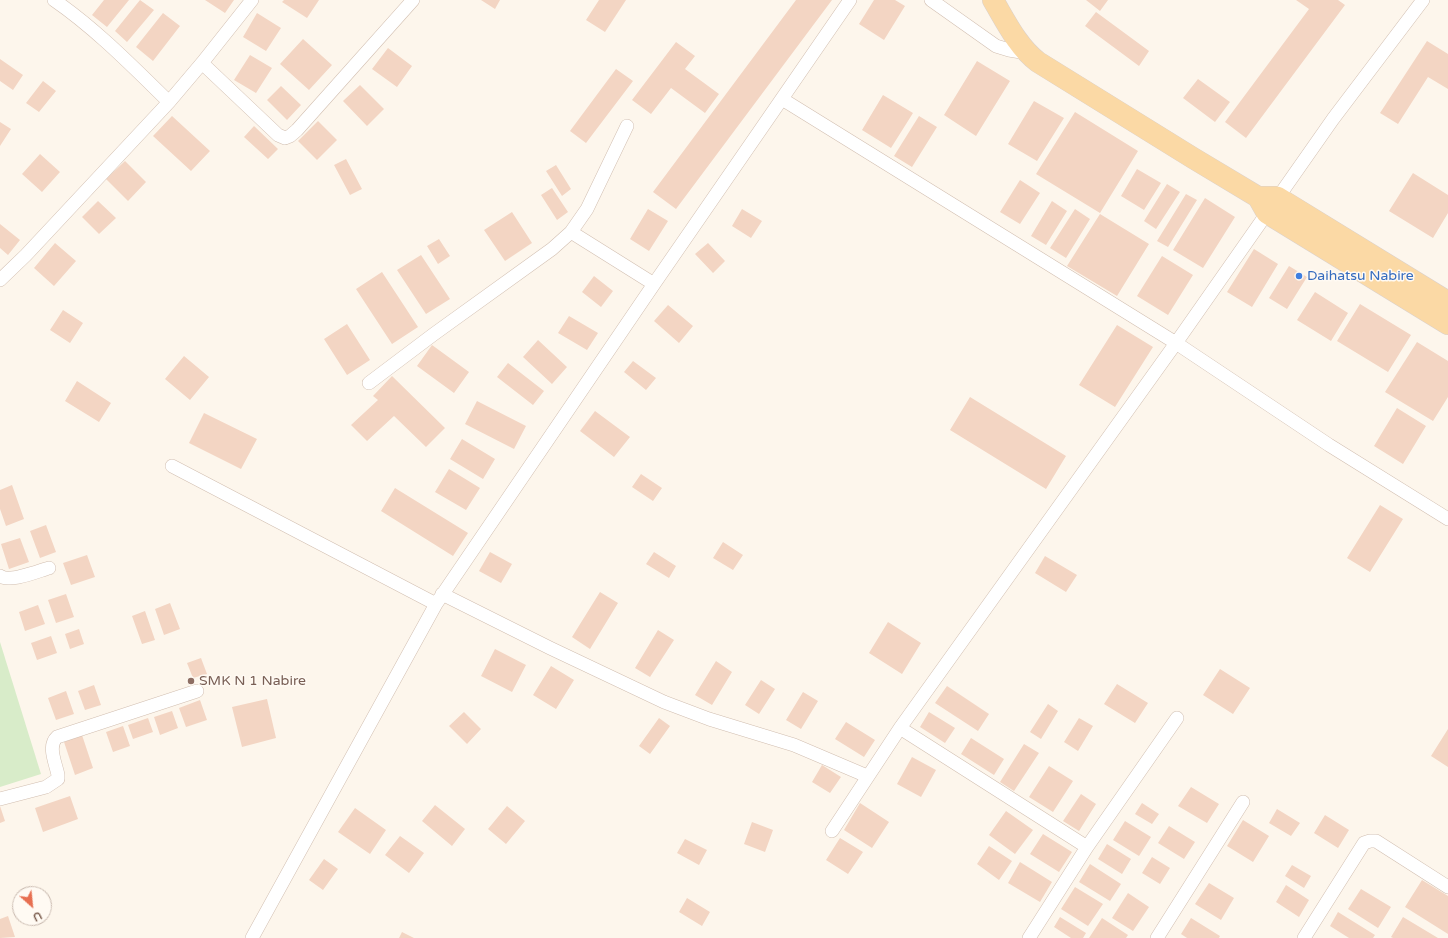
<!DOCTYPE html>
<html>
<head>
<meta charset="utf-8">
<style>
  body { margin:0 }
  #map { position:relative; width:1448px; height:938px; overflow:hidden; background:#fdf6ec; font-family:"Varela Round",sans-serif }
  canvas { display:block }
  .north { position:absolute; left:12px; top:886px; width:40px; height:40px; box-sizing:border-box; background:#fffaf3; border:1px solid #cabbb1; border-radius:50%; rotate:153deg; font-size:11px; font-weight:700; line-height:16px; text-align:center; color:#7a5c4d }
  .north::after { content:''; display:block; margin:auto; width:14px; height:18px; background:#e76f51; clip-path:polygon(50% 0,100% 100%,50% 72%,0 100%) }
</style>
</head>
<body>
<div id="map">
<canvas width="1448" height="938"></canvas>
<div class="north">U</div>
</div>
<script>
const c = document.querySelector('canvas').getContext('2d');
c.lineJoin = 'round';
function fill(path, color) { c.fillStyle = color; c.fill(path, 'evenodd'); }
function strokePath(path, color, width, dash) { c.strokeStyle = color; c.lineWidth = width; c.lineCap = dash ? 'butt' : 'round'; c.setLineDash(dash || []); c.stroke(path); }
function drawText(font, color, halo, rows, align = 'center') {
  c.font = font + ' "Varela Round",sans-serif'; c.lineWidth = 3; c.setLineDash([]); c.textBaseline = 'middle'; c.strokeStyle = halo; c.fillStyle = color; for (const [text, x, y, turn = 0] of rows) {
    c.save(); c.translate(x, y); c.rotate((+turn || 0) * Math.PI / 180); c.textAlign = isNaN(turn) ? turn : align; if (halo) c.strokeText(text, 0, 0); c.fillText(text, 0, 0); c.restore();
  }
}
const green = new Path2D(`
  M0,642L41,774L0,787Z`);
const building = new Path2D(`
  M104,0H129L107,27L92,15Z
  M140,0L154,10L127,42L115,31Z
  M205,0H234L225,13Z
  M284,0H319L307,18L282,2Z
  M481,0H500L495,9Z
  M599,0H626L605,32L586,20Z
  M796,0H832L676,209L653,192Z
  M874,0H895L905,6L884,40L859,24Z
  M1086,0H1108L1100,11Z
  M1296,0H1338L1345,5L1246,138L1225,122L1309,9Z
  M1096,12L1149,51L1139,66L1085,26Z
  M163,13L180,26L153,61L136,47Z
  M257,13L281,28L266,51L243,37Z
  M303,39L332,65L309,90L280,64Z
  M1427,41L1448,54V89L1428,77L1398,124L1380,113Z
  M676,42L695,56L685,69L719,94L705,113L671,88L651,114L632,100Z
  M388,48L412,66L397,87L372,69Z
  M250,55L272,68L256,93L234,80Z
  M0,59L23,75L13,90L0,81Z
  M977,61L1010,81L976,136L944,115Z
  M616,69L633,81L586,143L570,131Z
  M1198,79L1230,102L1215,122L1183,98Z
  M43,81L56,91L39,112L26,103Z
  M360,85L384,109L367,126L343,101Z
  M281,86L301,105L287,120L267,100Z
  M883,95L913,113L891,148L862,130Z
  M1034,101L1064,118L1037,161L1008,144Z
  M1075,112L1138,151L1100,213L1036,174Z
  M172,116L210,151L191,171L153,136Z
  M919,116L937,127L912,167L894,156Z
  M318,121L337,140L317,160L298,141Z
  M0,122L11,129L0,146Z
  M254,126L278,149L268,159L244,137Z
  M40,154L60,172L42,192L22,174Z
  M346,159L362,189L350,195L334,165Z
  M125,161L146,182L128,201L106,179Z
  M556,165L571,189L562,196L546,171Z
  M1137,169L1161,183L1144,210L1121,196Z
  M1413,173L1448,195V213L1433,238L1389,211Z
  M1020,180L1040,193L1020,224L1000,212Z
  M1167,184L1180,192L1156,229L1144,221Z
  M552,188L568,212L557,220L541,195Z
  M1186,194L1197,200L1168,247L1157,241Z
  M1205,198L1235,217L1203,268L1173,250Z
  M98,201L116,218L99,234L82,217Z
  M1052,201L1067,211L1046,245L1031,236Z
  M648,209L668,221L649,251L630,239Z
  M742,209L762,221L751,238L732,226Z
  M1075,209L1090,219L1066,258L1050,248Z
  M512,212L532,243L505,261L484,230Z
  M1100,214L1149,244L1117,296L1067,266Z
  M0,224L20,240L8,255L0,248Z
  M439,239L450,256L438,264L427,246Z
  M55,243L76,261L54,286L34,268Z
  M708,243L725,261L713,273L695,254Z
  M1254,249L1278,264L1252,307L1227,292Z
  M421,255L450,299L426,314L397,270Z
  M1162,256L1193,275L1168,315L1137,296Z
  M1289,266L1307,277L1287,309L1269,298Z
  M382,272L418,327L392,344L356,289Z
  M594,276L613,291L601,307L582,292Z
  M1315,292L1348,313L1331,341L1297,320Z
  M1360,304L1411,335L1388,372L1337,341Z
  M668,305L693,326L679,343L654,321Z
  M63,310L83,323L70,343L50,330Z
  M569,316L598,333L587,350L558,333Z
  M347,324L370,360L347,375L324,339Z
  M1117,325L1153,347L1115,407L1079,385Z
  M538,340L567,367L552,384L523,357Z
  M1417,342L1448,361V397L1433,421L1385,392Z
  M432,345L469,372L454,393L417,366Z
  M184,356L209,377L190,400L165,379Z
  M633,361L656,378L646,390L624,372Z
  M508,363L544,391L533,405L497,377Z
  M392,376L445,428L426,447L394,416L367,441L351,425L378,400L373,396Z
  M77,381L111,403L99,422L65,401Z
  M970,397L1066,456L1046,489L950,430Z
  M477,401L526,426L514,449L465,424Z
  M1397,408L1426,426L1403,464L1374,446Z
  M595,411L630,437L614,457L580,431Z
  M204,413L257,439L241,469L189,443Z
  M462,439L495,459L483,479L450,459Z
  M449,469L480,488L466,510L435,492Z
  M641,474L662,488L653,501L632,487Z
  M12,485L24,519L6,526L0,509V490Z
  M395,488L468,533L453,556L381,511Z
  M1380,505L1403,519L1370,572L1347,558Z
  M46,525L56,552L40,558L30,531Z
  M20,538L29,562L9,569L1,544Z
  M723,542L743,555L733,570L713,558Z
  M490,552L512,564L501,583L479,571Z
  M654,552L676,566L669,578L646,564Z
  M87,555L95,577L71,585L63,563Z
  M1045,556L1077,575L1066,592L1035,573Z
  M600,592L618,603L590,649L572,637Z
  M66,594L74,617L56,623L48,600Z
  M170,603L180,629L164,635L155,609Z
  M38,605L45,624L25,631L19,612Z
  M145,611L155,640L142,644L132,616Z
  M888,622L921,643L902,674L869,653Z
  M79,629L84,644L70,649L65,634Z
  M658,630L674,640L650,677L635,668Z
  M51,636L57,653L37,660L31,643Z
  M495,649L526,665L512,692L481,676Z
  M201,658L207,674L193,678L187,663Z
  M716,661L732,672L712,705L695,695Z
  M551,666L574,680L556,709L533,695Z
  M1220,669L1250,688L1233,714L1203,695Z
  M761,680L775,689L759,714L745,705Z
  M1117,684L1148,703L1135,723L1104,704Z
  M94,685L101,705L85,710L78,691Z
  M947,686L989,714L978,731L935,703Z
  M66,691L74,714L56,720L48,698Z
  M803,692L818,701L801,729L786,720Z
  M267,699L276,738L242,747L232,707Z
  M200,700L207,720L186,727L179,708Z
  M1048,704L1058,711L1041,739L1030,732Z
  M172,711L178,728L160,735L154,717Z
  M464,712L481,729L467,744L449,726Z
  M929,712L955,728L945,743L920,727Z
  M148,718L153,732L133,739L128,725Z
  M659,718L670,726L650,754L639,746Z
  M1079,718L1093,726L1078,751L1064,742Z
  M846,722L875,740L864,757L835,739Z
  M123,726L130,746L113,752L106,732Z
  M1448,729V767L1431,756Z
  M82,735L93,768L75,775L64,742Z
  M971,738L1004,759L994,775L961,754Z
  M1024,744L1039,753L1014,791L1000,782Z
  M912,757L936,770L921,797L897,784Z
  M822,765L841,777L830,793L812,782Z
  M1049,766L1073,781L1053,812L1029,797Z
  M1191,787L1219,804L1207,823L1178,806Z
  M1081,794L1096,804L1079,831L1063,821Z
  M70,796L78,819L43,832L35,808Z
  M860,803L889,822L872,848L844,830Z
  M1142,803L1159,814L1152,824L1135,814Z
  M435,805L465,829L452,846L422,821Z
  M0,806L5,821L0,823Z
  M507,806L525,821L506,844L488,829Z
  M355,808L386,830L370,854L338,832Z
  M1277,809L1300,823L1291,836L1269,823Z
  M1006,811L1033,830L1015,854L989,835Z
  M1325,815L1349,830L1338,848L1314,833Z
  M1243,820L1269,836L1253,862L1227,846Z
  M1125,821L1151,837L1139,856L1113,840Z
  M752,822L773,830L765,852L744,844Z
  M1169,826L1195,842L1184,859L1158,843Z
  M1043,834L1072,852L1059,872L1030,854Z
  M400,836L424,853L409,873L385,855Z
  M840,838L863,852L848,874L826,860Z
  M685,839L707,850L699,865L677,853Z
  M1107,844L1131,859L1122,874L1098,859Z
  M989,846L1012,861L999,880L977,864Z
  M1152,857L1170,868L1160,884L1142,873Z
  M324,859L338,869L323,890L309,880Z
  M1020,862L1052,882L1040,902L1008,883Z
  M1090,864L1121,884L1110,901L1079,882Z
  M1292,865L1311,876L1304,888L1285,876Z
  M1422,880L1448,896V934L1405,907Z
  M1209,883L1234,898L1221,920L1195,904Z
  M1286,885L1309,900L1299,917L1276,902Z
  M1075,887L1103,904L1088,926L1061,909Z
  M1361,889L1391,907L1378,928L1348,909Z
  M1128,893L1149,907L1133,931L1112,918Z
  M687,898L710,912L702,926L679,912Z
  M1338,912L1375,935L1373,938H1349L1330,926Z
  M8,916L15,937L0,938V919Z
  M1060,917L1086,933L1083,938H1071L1054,927Z
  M1403,917L1438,938H1393L1391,937Z
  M1102,918L1128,935L1126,938H1089Z
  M1191,918L1220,936L1219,938H1187L1181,934Z
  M402,932L414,938H399Z`);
const minor = new Path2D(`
  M54,0C96,29 132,66 169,102L202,63L252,0
  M931,0L996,46L1009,50L1027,53
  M202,63L278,135L285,138L290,136L297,130L413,0
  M782,99L1176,343L1329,445L1448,519
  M571,232L654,284
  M0,280L26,255L169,102
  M369,383L434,334L552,249L571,232L587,209L627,126
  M172,466L436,604
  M0,576C10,583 38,571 49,568
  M442,594L550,648L664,702L709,719L794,745L867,776
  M900,728L1087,847
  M0,799L46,787L58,779V775C56,764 47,746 57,737L197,691
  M832,831L900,728L1176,343L1333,119L1423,0
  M252,938L436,604L654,284L850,0
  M1029,938L1087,847L1177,718
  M1157,938L1243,802
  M1304,938L1364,843L1370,841H1376L1448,887`);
const primary = new Path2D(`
  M993,0C1006,22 1018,47 1038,62L1193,158L1258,197H1277L1448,302
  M1258,197L1267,213L1448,324`);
const markers = [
  [1299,276,4,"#3f7fe0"],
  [191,681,4,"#8d6e63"]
];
const shopNames = [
  ["Daihatsu Nabire",1307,276]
];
const educationNames = [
  ["SMK N 1 Nabire",199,681]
];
fill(green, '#d8ecc9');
fill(building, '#f3d5c3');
strokePath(minor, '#d1beb0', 14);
strokePath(primary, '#dad1cd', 22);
strokePath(minor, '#fff', 13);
strokePath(primary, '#fbd9a5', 21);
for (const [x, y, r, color] of markers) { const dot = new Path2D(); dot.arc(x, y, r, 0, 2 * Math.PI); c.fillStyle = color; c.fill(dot); strokePath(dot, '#fffaf3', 1.5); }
drawText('14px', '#366cbe', '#fffaf3', shopNames, 'left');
drawText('14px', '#785e54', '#fffaf3', educationNames, 'left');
</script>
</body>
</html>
